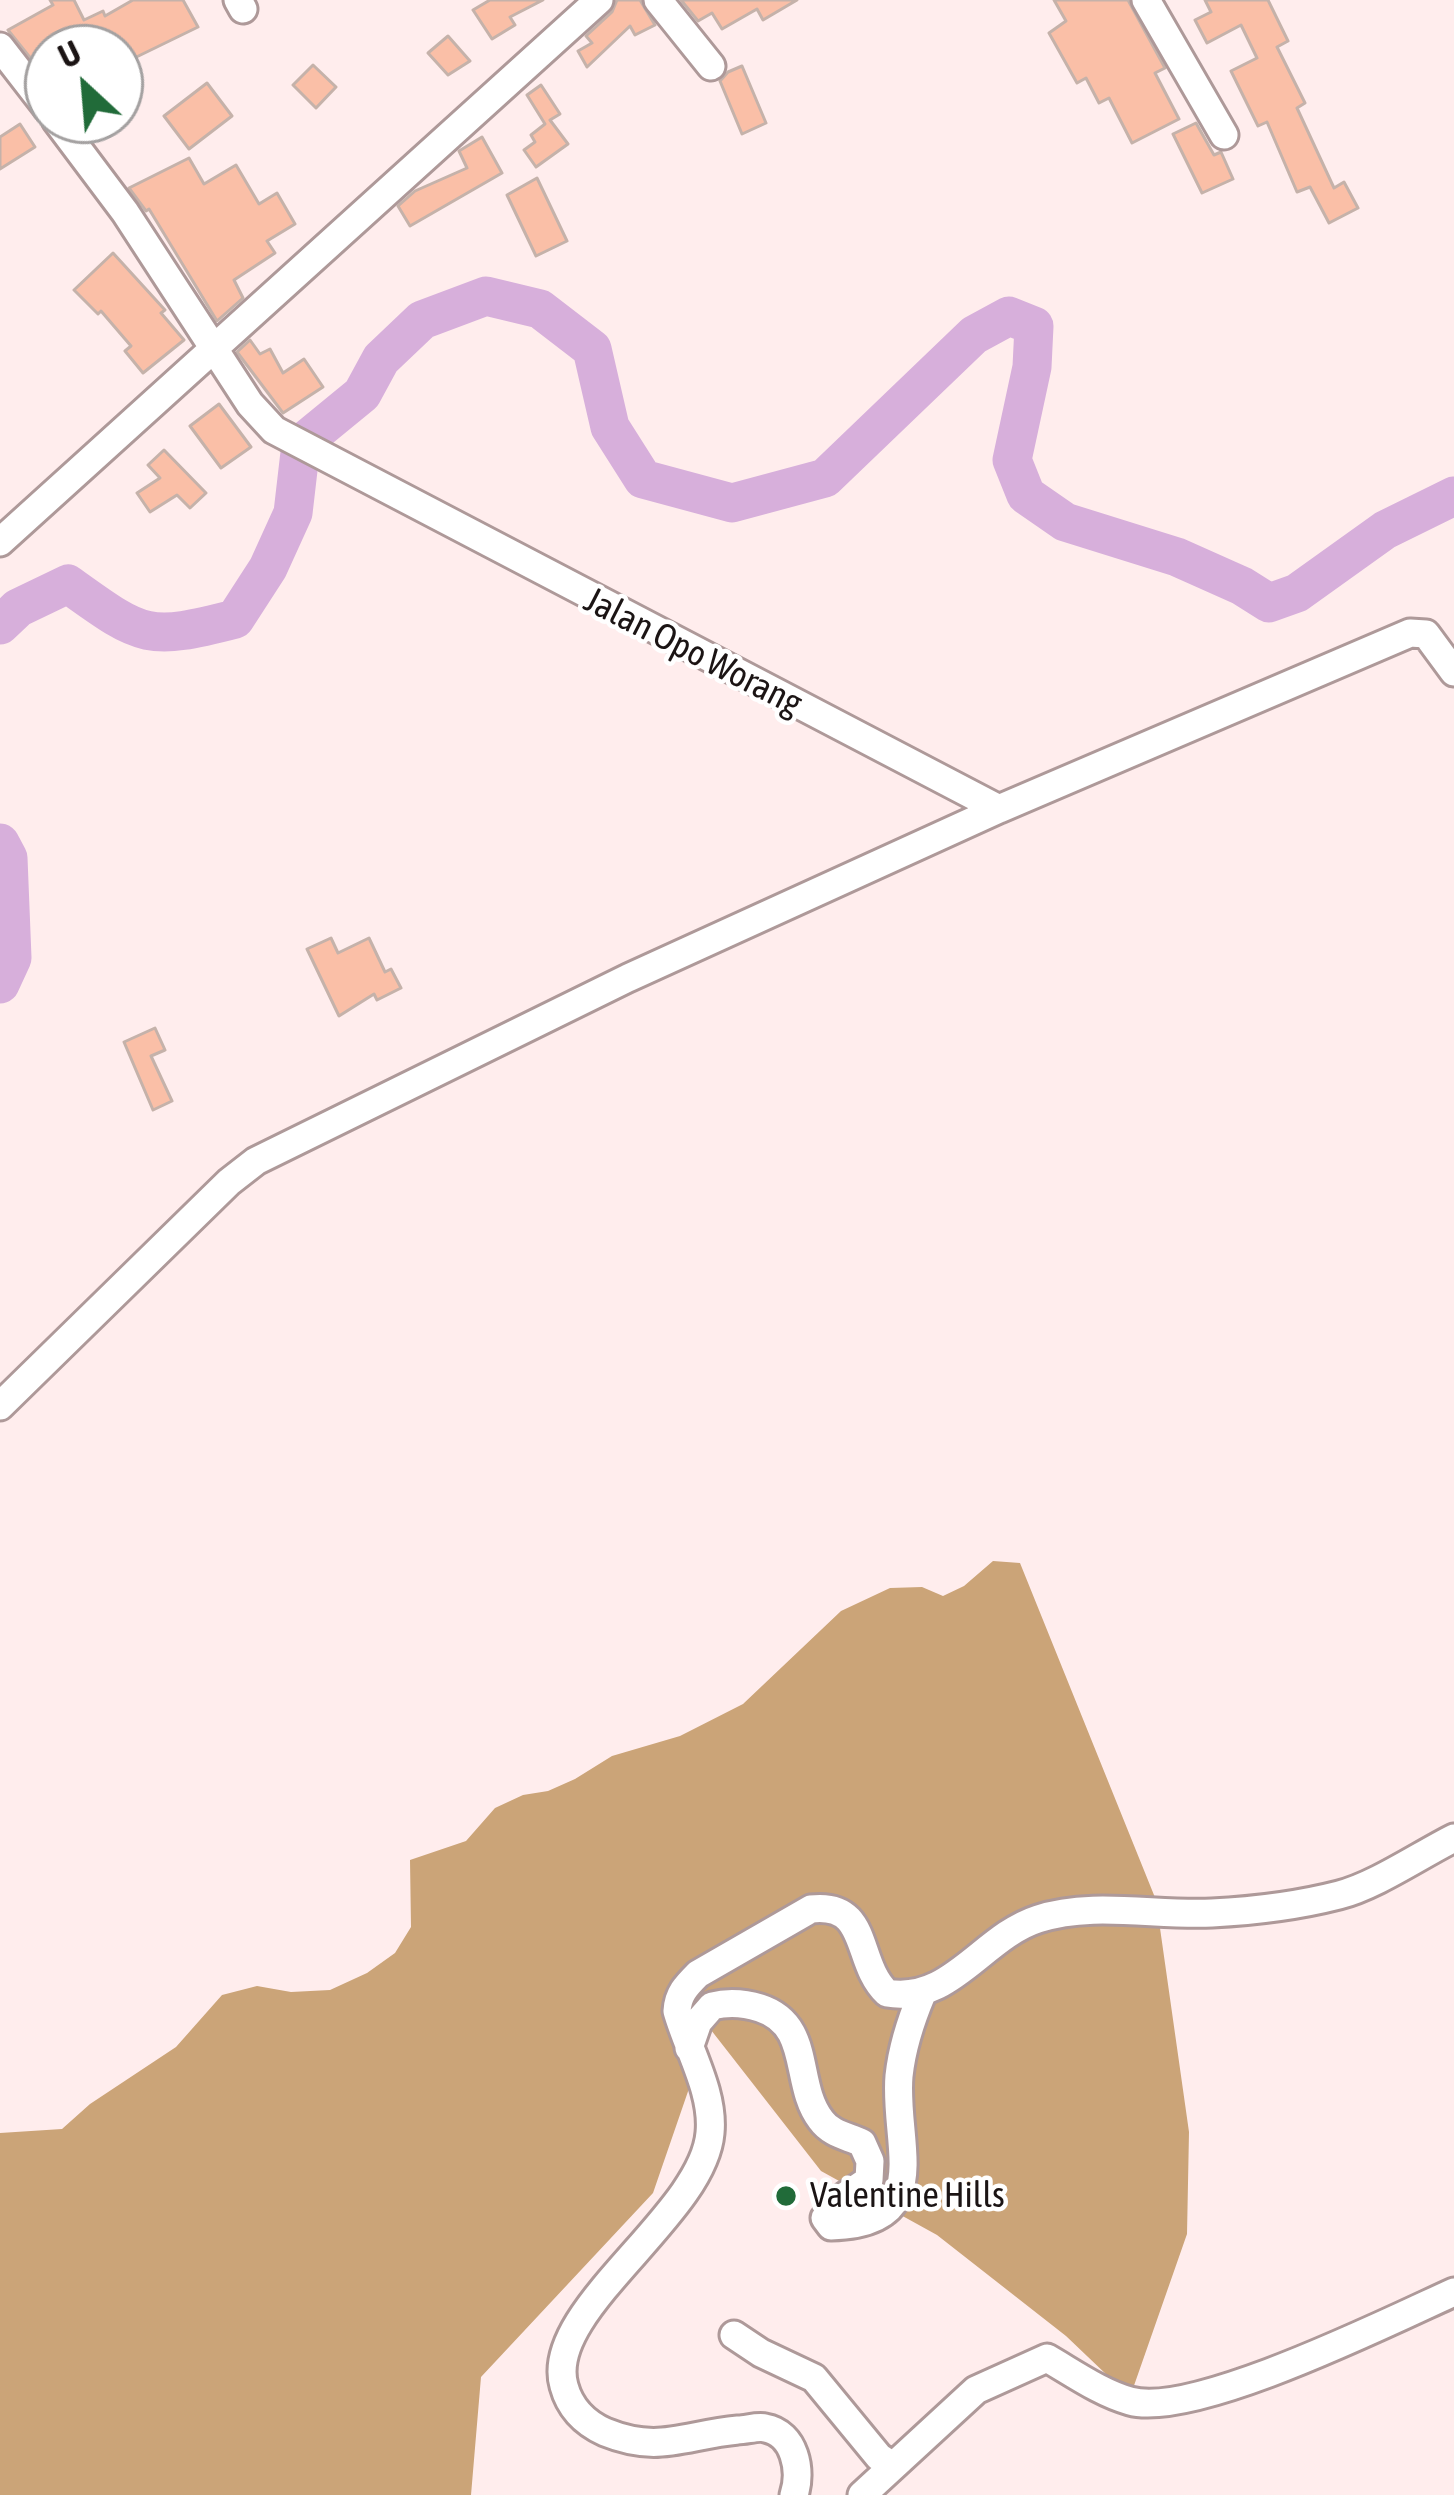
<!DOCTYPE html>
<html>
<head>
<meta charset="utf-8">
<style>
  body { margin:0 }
  #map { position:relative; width:1454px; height:2495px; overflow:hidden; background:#ffeded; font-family:"Asap Condensed",sans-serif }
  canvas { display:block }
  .north { position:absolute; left:24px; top:24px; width:120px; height:120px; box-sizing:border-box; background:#fff; border:3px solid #a4a1a1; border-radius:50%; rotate:334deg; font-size:33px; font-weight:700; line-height:48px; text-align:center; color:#1b1414 }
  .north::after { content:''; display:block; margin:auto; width:42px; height:54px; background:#216b39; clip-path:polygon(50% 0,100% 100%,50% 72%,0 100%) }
</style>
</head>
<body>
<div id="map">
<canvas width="1454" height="2495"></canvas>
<div class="north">U</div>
</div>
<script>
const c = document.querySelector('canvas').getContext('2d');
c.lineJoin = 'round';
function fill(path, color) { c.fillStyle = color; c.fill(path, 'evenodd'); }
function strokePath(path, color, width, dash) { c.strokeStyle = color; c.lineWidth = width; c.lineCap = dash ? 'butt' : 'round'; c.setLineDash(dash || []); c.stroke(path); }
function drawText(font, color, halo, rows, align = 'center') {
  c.font = font + ' "Asap Condensed",sans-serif'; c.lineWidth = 9; c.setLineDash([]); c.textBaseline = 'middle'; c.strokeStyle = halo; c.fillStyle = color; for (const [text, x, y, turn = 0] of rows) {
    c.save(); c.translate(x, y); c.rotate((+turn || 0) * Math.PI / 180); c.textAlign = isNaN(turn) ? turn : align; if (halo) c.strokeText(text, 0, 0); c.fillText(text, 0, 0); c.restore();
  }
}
const forest = new Path2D(`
  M993,1561L1020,1563L1156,1900L1189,2132L1187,2234L1130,2397L1066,2336L937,2235L821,2171L672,1980L694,2074L653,2193L481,2377L471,2495H0V2133L62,2129L90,2104L176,2047L222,1995L257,1986L291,1992L330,1990L367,1973L395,1953L411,1927L410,1860L466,1841L495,1808L523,1795L548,1791L575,1779L612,1756L680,1736L743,1704L841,1611L890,1588L922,1587L943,1596L964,1586Z`);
const river = new Path2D(`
  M0,625L18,608L68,584C142,637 146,642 235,619L268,568L293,513L301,444L362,394L381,359L422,320L486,296L540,309L592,349L610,427L643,479L732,503L825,478L974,335L1009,316L1034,326L1032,367L1012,460L1026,495L1065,522L1177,557L1242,586L1269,603L1297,593L1385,530L1454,496
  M0,843L8,858L12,958L0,984`);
const building = new Path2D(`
  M50,0H74L84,20L103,11L105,16L133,0H183L198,27L120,65V48H48V80L8,30L53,5Z
  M490,0H543L510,17L515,25L492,39L473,10Z
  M617,0H640L655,25L635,35L630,26L587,67L578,51L592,43L586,36L612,12Z
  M681,0H797L763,20L757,9L722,29L712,13L698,21Z
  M1054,0H1128L1165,68L1155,73L1179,119L1132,143L1109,98L1099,103L1086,78L1077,83L1049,33L1066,21Z
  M1205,0H1268L1288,41L1277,47L1305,103L1297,108L1334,188L1344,182L1358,208L1329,223L1310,187L1297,192L1267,122L1258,126L1231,71L1257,58L1241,25L1207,43L1195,20L1211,12Z
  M448,36L470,61L448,75L428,53Z
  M313,65L336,87L316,108L293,85Z
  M742,66L766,123L742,134L720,81L728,72Z
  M207,83L232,116L189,149L164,116Z
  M541,85L560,114L550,120L568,144L536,167L524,150L535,142L531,135L545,124L527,95Z
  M1196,123L1214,155L1221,152L1233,179L1202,193L1173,134Z
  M20,124L35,147L0,169V137Z
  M482,137L502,173L410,226L398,206L415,191L467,168L459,151Z
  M189,158L204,184L236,165L259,204L277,193L295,224L267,241L275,253L234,280L243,298L217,321L149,209L146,211L129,188Z
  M537,178L567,241L536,256L507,195Z
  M113,253L165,310L161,313L184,340L143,373L125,351L131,346L101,311L98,314L74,290Z
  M250,340L260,354L270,349L283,373L304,359L323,387L283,413L237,352Z
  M219,404L251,447L221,468L190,426Z
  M164,450L206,493L190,508L177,495L150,512L137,493L160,478L148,465Z
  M331,938L338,953L369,938L385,972L391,969L401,988L377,1000L374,994L339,1016L307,949Z
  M155,1028L165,1050L151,1056L172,1101L153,1110L124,1042Z`);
const minor = new Path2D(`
  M238,0L243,9
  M658,0L711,66
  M1146,0L1224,135
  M0,47L48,109
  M56,120L125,212L250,404L274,430L999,809L1410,633L1426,634L1454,672
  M0,542L599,0
  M0,1406L229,1182L256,1161L628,978L999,809
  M689,2048L698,2022L712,2006C728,2002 744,2003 760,2008C813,2025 793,2084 821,2120C831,2134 847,2136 862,2143L870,2161L869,2180L841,2199L825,2218L831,2226C937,2224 893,2143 899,2076C902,2048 911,2020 922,1994
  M734,2335L761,2353L814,2378L879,2457L893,2466
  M794,2495C802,2471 795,2433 765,2428C758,2426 746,2430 738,2430C684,2435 659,2454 605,2432C585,2423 570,2408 564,2386C542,2311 703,2216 710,2133C714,2092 688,2050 677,2011C678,1994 686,1986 698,1974L811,1909C871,1902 854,1962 887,1993C951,2004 982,1937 1038,1919C1092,1901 1156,1916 1212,1913C1252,1911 1300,1905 1339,1895C1375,1886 1420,1855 1454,1838
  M862,2495L976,2390L1047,2358C1073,2373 1101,2393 1130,2401C1193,2419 1390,2321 1454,2292`);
const markers = [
  [786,2196,12,"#216b39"]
];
const streetNames = [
  ["Jalan Opo Worang",693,652,27]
];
const poiNames = [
  ["Valentine Hills",810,2196]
];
fill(forest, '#cba478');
strokePath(river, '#d7afdb', 39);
fill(building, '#fabfa7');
strokePath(building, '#c5b2aa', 3);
strokePath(minor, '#ae9999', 33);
strokePath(minor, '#fff', 27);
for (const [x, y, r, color] of markers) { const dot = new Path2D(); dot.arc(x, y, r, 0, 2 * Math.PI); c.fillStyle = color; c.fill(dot); strokePath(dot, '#fff', 4.5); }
drawText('36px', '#1b1414', '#fff', streetNames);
drawText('36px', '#1b1414', '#fff', poiNames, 'left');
</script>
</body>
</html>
